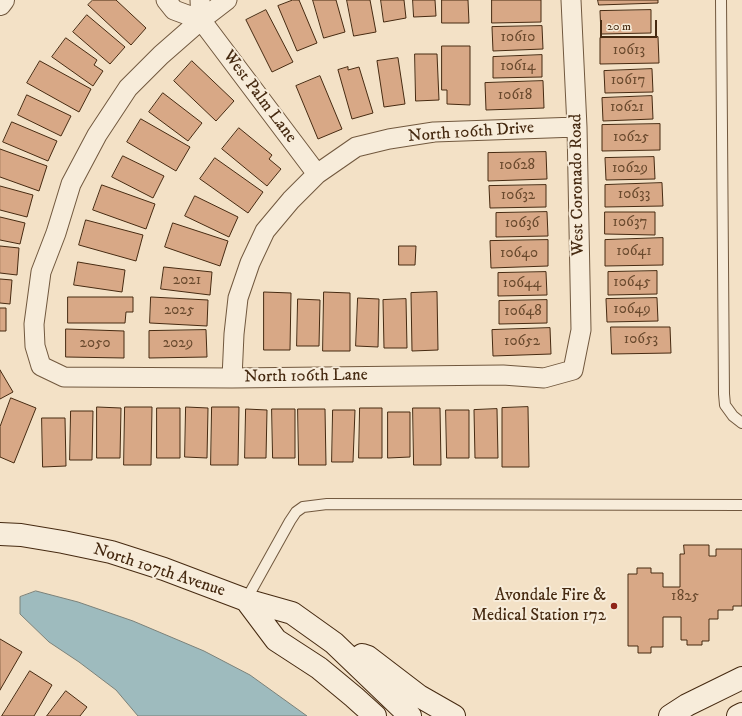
<!DOCTYPE html>
<html>
<head>
<meta charset="utf-8">
<style>
  body { margin:0 }
  #map { position:relative; width:742px; height:716px; overflow:hidden; background:#f3e1c6; font-family:"IM FELL DW Pica",serif }
  canvas { display:block }
  .scale { position:absolute; left:600px; top:20px; width:57px; height:18px; box-sizing:border-box; border:2px solid #462a11; border-top:0; padding-left:5px; font-size:12px; line-height:14px; white-space:nowrap; color:#462a11; -webkit-text-stroke:3px #f7ecda; paint-order:stroke }
</style>
</head>
<body>
<div id="map">
<canvas width="742" height="716"></canvas>
<div class="scale">20 m</div>
</div>
<script>
const c = document.querySelector('canvas').getContext('2d');
c.lineJoin = 'round';
function fill(path, color) { c.fillStyle = color; c.fill(path, 'evenodd'); }
function strokePath(path, color, width, dash) { c.strokeStyle = color; c.lineWidth = width; c.lineCap = dash ? 'butt' : 'round'; c.setLineDash(dash || []); c.stroke(path); }
function drawText(font, color, halo, rows, align = 'center') {
  c.font = font + ' "IM FELL DW Pica",serif'; c.lineWidth = 4; c.setLineDash([]); c.textBaseline = 'middle'; c.strokeStyle = halo; c.fillStyle = color; for (const [text, x, y, turn = 0] of rows) {
    c.save(); c.translate(x, y); c.rotate((+turn || 0) * Math.PI / 180); c.textAlign = isNaN(turn) ? turn : align; if (halo) c.strokeText(text, 0, 0); c.fillText(text, 0, 0); c.restore();
  }
}
const water = new Path2D(`
  M36,591L78,602L133,621L204,651L250,675L307,716H138L116,690L79,662L49,642L20,614V597Z`);
const building = new Path2D(`
  M93,0H116L146,28L131,45L88,5Z
  M293,0H299L317,43L297,51L278,6Z
  M313,0H336L345,32L324,38Z
  M347,0H370L376,32L354,36Z
  M381,0H404L406,18L384,22Z
  M413,0H435L436,16L414,17Z
  M442,0H468L469,23H442Z
  M492,0H541V22L492,23Z
  M598,0H658V3L599,5Z
  M266,10L293,62L272,72L246,20Z
  M651,10V33L601,34L600,11Z
  M87,15L125,47L110,64L73,32Z
  M542,26L543,49L493,51L492,27Z
  M658,37L659,63L600,64V38Z
  M66,38L97,60L94,65L103,71L93,86L52,57Z
  M442,46H470V105L447,104V90H442Z
  M415,54H437L439,100L416,101Z
  M542,55V77L493,78V57Z
  M398,58L405,104L384,107L377,61Z
  M40,61L91,89L79,112L27,83Z
  M192,61L234,101L216,121L174,81Z
  M348,67V70L359,67L373,113L352,119L338,70Z
  M652,69L653,92L605,93L604,71Z
  M320,76L342,129L318,139L296,86Z
  M543,81L544,108L486,110L485,83Z
  M163,93L202,123L188,141L149,112Z
  M27,95L71,116L61,136L18,115Z
  M652,96L653,119L603,121L602,98Z
  M141,119L190,147L176,171L127,142Z
  M12,122L57,141L48,161L3,142Z
  M660,124V150L602,151V125Z
  M239,128L272,155L269,159L281,169L267,186L222,149Z
  M0,149L47,166L39,191L0,177Z
  M546,152L547,179L488,181V153Z
  M123,156L164,176L153,198L112,177Z
  M654,157L655,179L606,180L605,158Z
  M215,158L263,192L248,213L200,179Z
  M662,183L663,206L605,207V185Z
  M102,185L155,204L146,229L93,210Z
  M546,185V207L490,208L489,186Z
  M0,186L33,195L27,217L0,210Z
  M195,196L238,217L229,237L185,216Z
  M547,212L548,236L496,237V213Z
  M605,212H655V235L605,234Z
  M0,217L25,223L20,244L0,240Z
  M86,220L143,235L136,261L79,245Z
  M173,223L228,241L220,266L165,247Z
  M663,238V265L605,266V240Z
  M548,240V266L491,268L490,241Z
  M0,246L19,248L17,275L0,273Z
  M399,246H416L415,265H399Z
  M78,262L125,270L122,292L74,285Z
  M164,267L212,272L210,295L161,289Z
  M657,271V294L608,295V272Z
  M546,272L547,295L498,296V273Z
  M0,279L12,280L10,304L0,303Z
  M264,292L291,293L290,350H264Z
  M324,292L350,293V351H323Z
  M437,292L438,350L412,351L411,293Z
  M68,297H133V312H126L125,323H68Z
  M151,297L208,300L207,326L150,323Z
  M358,298L379,299L378,347L356,346Z
  M657,298L658,321L607,322L606,299Z
  M298,299L320,300L319,346H297Z
  M406,299L407,348H384L383,300Z
  M547,300V323L499,324V301Z
  M0,308H6V331H0Z
  M611,327H670L671,353L612,354Z
  M550,328L551,354L493,356L492,330Z
  M66,329L124,331V358L66,357Z
  M206,330L207,357L149,358V331Z
  M0,370L13,392L0,399Z
  M11,398L36,408L14,463L0,457V427Z
  M97,407L121,408L120,458H97Z
  M125,407H152L151,465H124Z
  M186,407L208,408L207,458L185,457Z
  M212,407H239L238,465H211Z
  M528,407L529,467H502V408Z
  M157,408H180V458H157Z
  M360,408H382V458H359Z
  M413,408H440L441,465H414Z
  M246,409L267,410L266,458H245Z
  M272,409H295V458H273Z
  M298,409H325L326,465H299Z
  M497,409L498,458H475L474,410Z
  M333,410H355L353,462H332Z
  M446,410H469V458H447Z
  M71,411H93L92,460H70Z
  M388,412H410V457L388,458Z
  M42,418H65L66,466L43,467Z
  M684,545H709V556H716V549H742V606H733V610H718V619H709V641H702V645H687V640H681V617H663V647H651V653H638V646H628V574H637V568H651V573H663V587H680V554H684Z
  M0,639L22,652L0,690Z
  M30,671L52,685L34,716H2Z
  M66,691L87,707L80,716H47Z`);
const service = new Path2D(`
  M721,0L724,394L725,405L733,416L742,423
  M246,600L290,521L296,512L303,507L327,504L742,505`);
const minor = new Path2D(`
  M166,0L174,10L201,20L317,174
  M200,0L201,20
  M227,0L201,20L161,55L128,88L97,135L71,184L56,233L41,272L34,324L35,346L41,366L64,377L232,378L503,375L544,378L573,370L581,330L577,127L571,0
  M232,378L234,334L238,298L250,263L265,231L291,200L317,174L356,147L389,139L434,132L577,127`);
const tertiary = new Path2D(`
  M0,4L3,0`);
const secondary = new Path2D(`
  M0,534L21,535L63,542L111,552L164,569L246,600L292,613L334,643L410,716
  M246,600L276,640L319,668L354,697L375,716
  M362,655L368,657L419,696L454,716
  M670,716L687,705L742,678
  M738,716L742,714`);
const markers = [
  [614,606,4,"#8f2418"]
];
const numberNames = [
  ["10610",518,38],
  ["10613",629,51],
  ["10614",518,67],
  ["10617",628,81],
  ["10618",515,96],
  ["10621",627,108],
  ["10625",631,138],
  ["10628",517,166],
  ["10629",630,169],
  ["10633",634,195],
  ["10632",518,196],
  ["10637",630,223],
  ["10636",522,224],
  ["10641",634,252],
  ["10640",519,254],
  ["2021",187,281],
  ["10645",632,283],
  ["10644",522,284],
  ["10649",632,310],
  ["2025",179,311],
  ["10648",523,312],
  ["10653",641,340],
  ["10652",522,342],
  ["2050",95,344],
  ["2029",178,344],
  ["1825",685,597]
];
const streetNames = [
  ["West Palm Lane",259,97,53],
  ["North 106th Drive",471,133,-4],
  ["West Coronado Road",578,185,-91],
  ["North 106th Lane",306,377,-1],
  ["North 107th Avenue",159,571,18]
];
const poiNames = [
  ["Avondale Fire &",606,596],
  ["Medical Station 172",606,616]
];
fill(water, '#9ebbbe');
strokePath(water, '#7b8179', 1);
fill(building, '#d8a886');
strokePath(building, '#462a11', 1);
strokePath(service, '#71583e', 12);
strokePath(minor, '#71583e', 21);
strokePath(tertiary, '#71583e', 24);
strokePath(secondary, '#462a11', 24);
strokePath(service, '#f7ecda', 10);
strokePath(minor, '#f7ecda', 19);
strokePath(tertiary, '#f7ecda', 22);
strokePath(secondary, '#f7ecda', 22);
for (const [x, y, r, color] of markers) { const dot = new Path2D(); dot.arc(x, y, r, 0, 2 * Math.PI); c.fillStyle = color; c.fill(dot); strokePath(dot, '#f7ecda', 1.5); }
drawText('15px', '#6a4a2e', null, numberNames);
drawText('17px', '#462a11', '#f7ecda', streetNames);
drawText('17px', '#462a11', '#f7ecda', poiNames, 'right');
</script>
</body>
</html>
